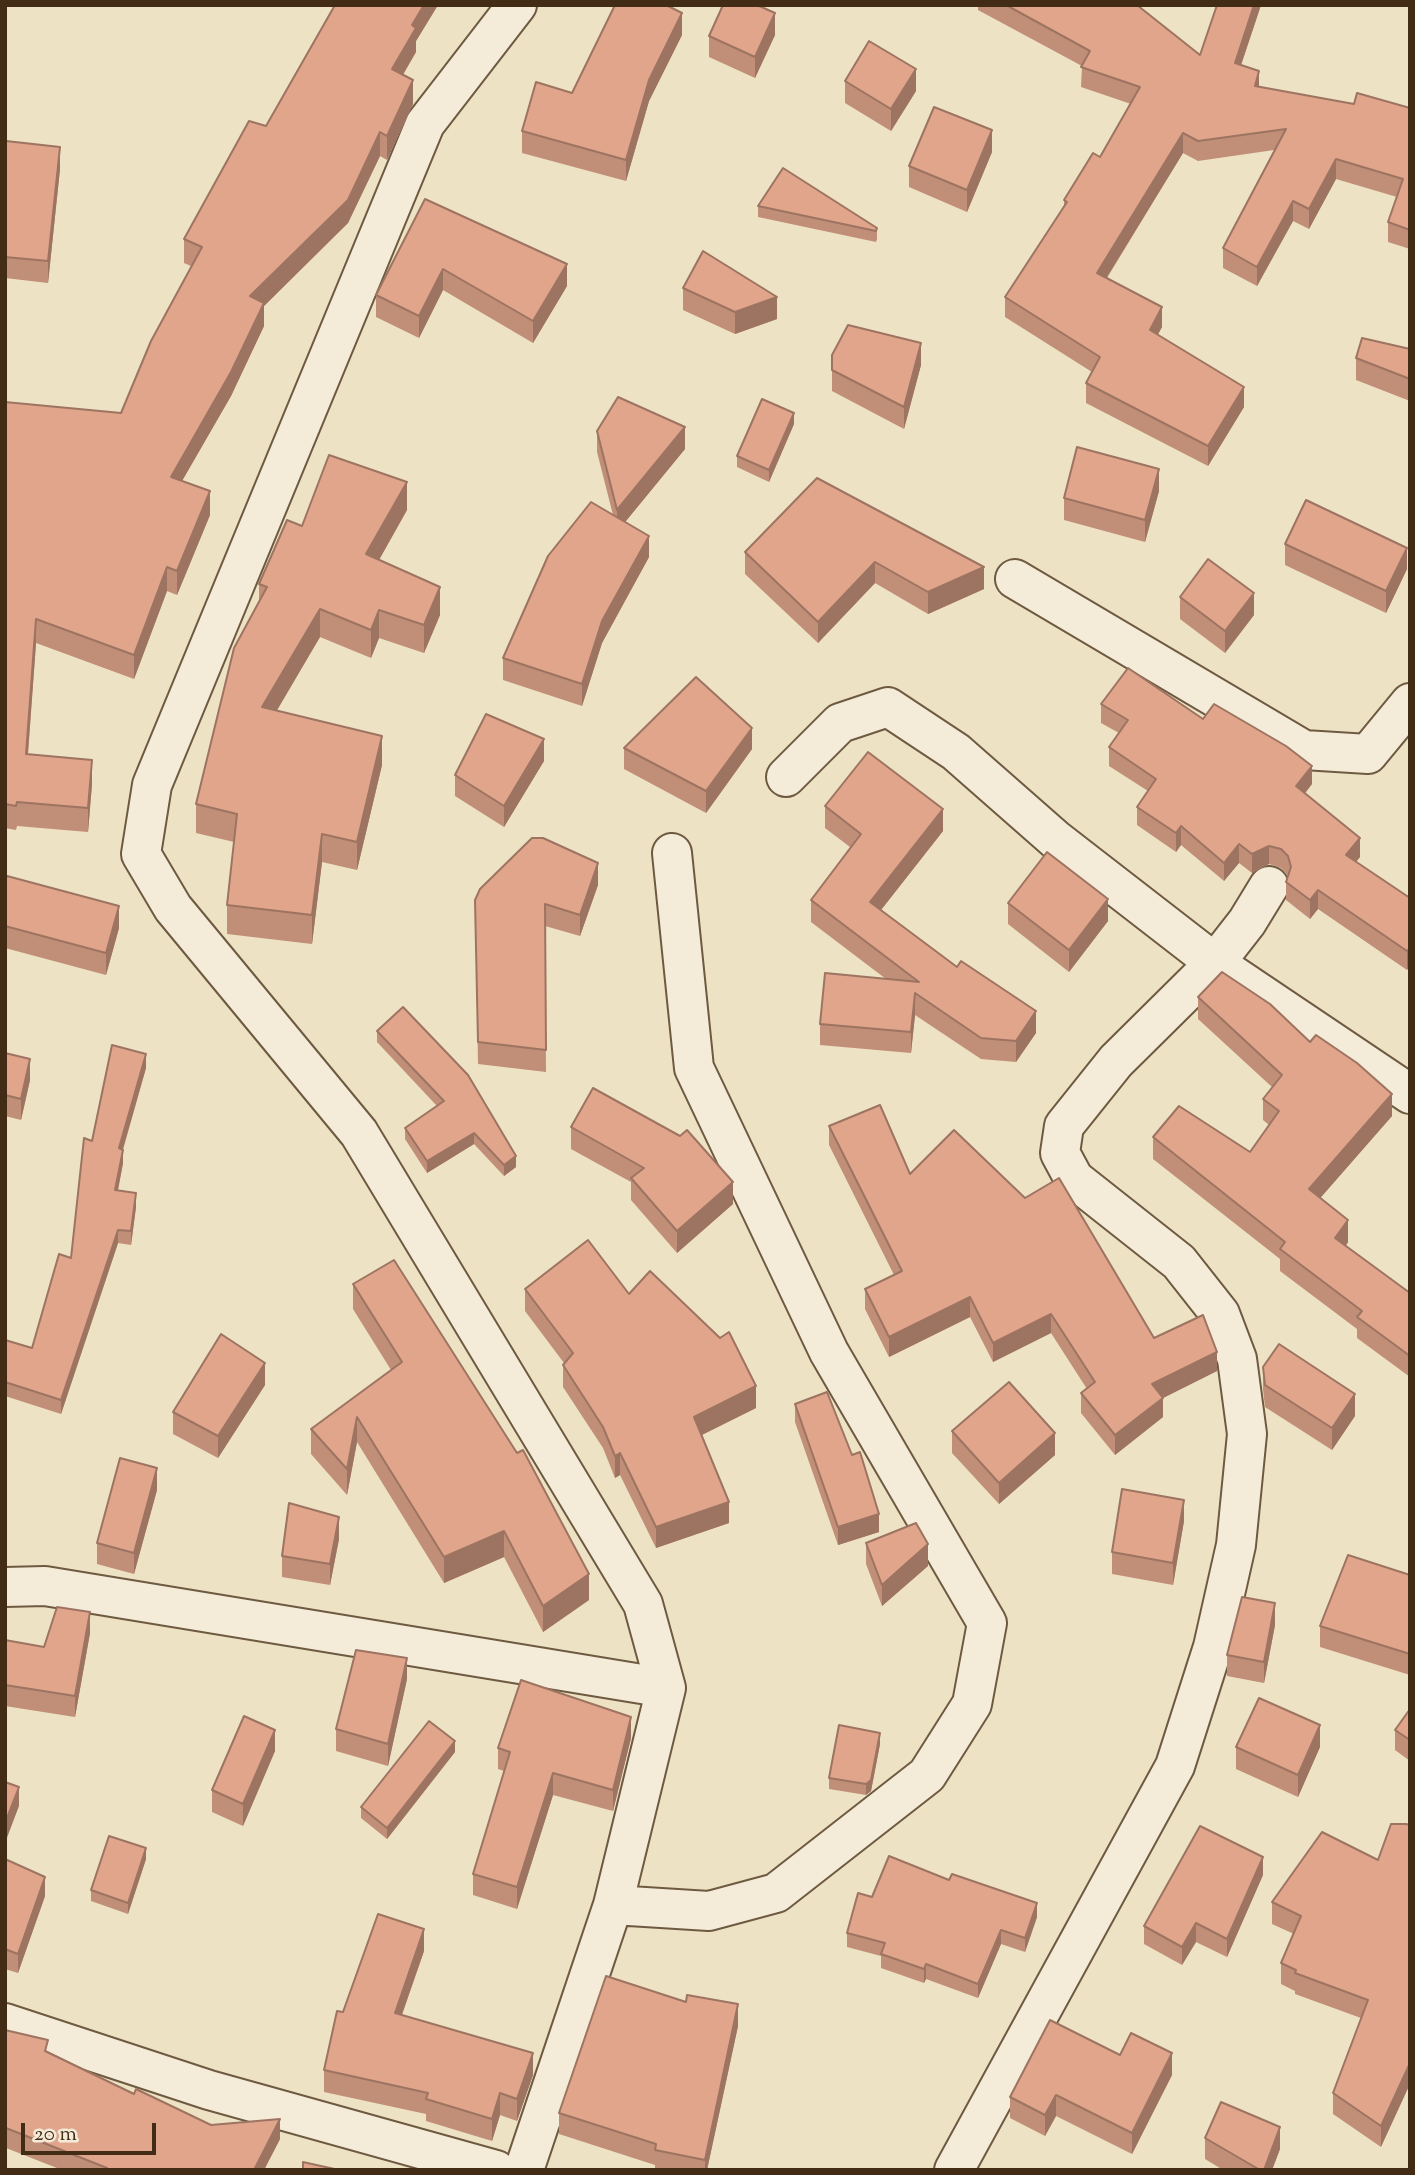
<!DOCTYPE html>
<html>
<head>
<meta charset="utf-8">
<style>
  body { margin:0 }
  #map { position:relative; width:1415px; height:2175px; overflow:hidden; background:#eee2c5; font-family:"Sorts Mill Goudy",serif }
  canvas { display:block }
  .frame { position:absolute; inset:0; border:7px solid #432c15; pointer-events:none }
  .scale { position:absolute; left:21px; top:2123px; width:135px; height:32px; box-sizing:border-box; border:4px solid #432c15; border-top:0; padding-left:9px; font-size:21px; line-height:24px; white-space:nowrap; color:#432c15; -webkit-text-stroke:5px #f4ecd9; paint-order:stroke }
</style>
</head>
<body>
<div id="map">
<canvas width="1415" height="2175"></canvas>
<div class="frame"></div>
<div class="scale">20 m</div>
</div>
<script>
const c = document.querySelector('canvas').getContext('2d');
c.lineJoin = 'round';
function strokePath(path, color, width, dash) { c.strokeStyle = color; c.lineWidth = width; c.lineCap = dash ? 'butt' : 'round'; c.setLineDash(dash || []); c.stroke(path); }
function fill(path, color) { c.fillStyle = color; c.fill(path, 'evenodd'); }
const street = new Path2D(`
  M517,5L425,124L152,785L141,854L173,908L359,1133L643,1604L666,1688L613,1905L524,2170
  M1015,579L1304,750L1368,754L1410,703
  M786,777L840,723L888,707L956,752L1055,839L1215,963L1410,1094
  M5,1587L45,1586L666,1688
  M613,1905L709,1911L776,1893L927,1775L972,1704L987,1623L829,1352L694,1068L672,853
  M5,2023L209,2090L496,2170
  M954,2170L1175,1766L1213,1647L1236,1545L1247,1434L1237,1359L1220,1314L1179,1262L1074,1179L1060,1153L1064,1126L1116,1061L1215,963L1247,922L1269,886`);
const wall = new Path2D(`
  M335,5H438L416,41V52L403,75L413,104L387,160L380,156L348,223L264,306V326L231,396L182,481L210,515L177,595L167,591L134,679L36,643L28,755L92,784L88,832L17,826L16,830L5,828V402L121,413L191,266L184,263V239L266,126Z
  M978,5H1137L1200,55L1261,5L1241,65L1259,87L1354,104L1410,108V249L1388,242V222L1397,197L1336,179L1309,229L1293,221L1257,286L1223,268V248L1274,150L1198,161L1183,153L1107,278L1162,327L1158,334L1244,407L1208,466L1086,403V383L1092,372L1005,317V297L1064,207V200L1100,157L1131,104L1081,87L1082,66L978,10Z
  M682,35L649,101L626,181L522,153V131L572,93Z
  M775,35L755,78L709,57V36Z
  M845,81L916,91L891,131L845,103Z
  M5,149L60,169L48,283L5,278Z
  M992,152L967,212L909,187V166Z
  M425,199L567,286L533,343L443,290L419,338L376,317V295Z
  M758,206L877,228V239L876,242L758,217Z
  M683,288L777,319L735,334L683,310Z
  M1410,349V401L1356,380V358Z
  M832,355L921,365L904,429L832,391Z
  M794,424L769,482L737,467V456Z
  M597,431L685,449L625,522L649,557L602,643L582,706L503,680V658L613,515L597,452Z
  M817,478L984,589L928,614L875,583L818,643L745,574V552Z
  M1159,491L1145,542L1064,520V498Z
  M407,510L379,560L440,615L424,653L379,638L371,658L320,637L276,711L382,765L357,870L322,862L312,944L227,934V905L234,842L196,833V804L259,602V584L302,526Z
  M1285,544L1407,569L1386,613L1285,565Z
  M1180,597L1254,615L1225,653L1180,619Z
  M1101,704L1203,719L1312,784L1305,793L1360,857L1356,862L1410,898L1407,970L1318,909L1310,919L1286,900V882L1288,876L1281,868L1269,864L1252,873L1239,863L1224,881L1181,845L1176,852L1137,825V807L1148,791L1109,766V747L1119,733L1101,723Z
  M624,748L752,749L706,813L624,769Z
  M544,761L504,827L455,796V775Z
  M825,806L943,831L881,910L1036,1033L1016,1062L981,1059L915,1015L911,1053L820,1045V1024L886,979L811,922V900L850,847L825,828Z
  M5,881L119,928L106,975L5,948Z
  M598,885L580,936L545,926L546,1072L478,1064L475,900Z
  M1008,903L1108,921L1069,972L1008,924Z
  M1198,997L1392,1116L1320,1198L1348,1242L1346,1246L1410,1293V1377L1357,1338V1329L1280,1271V1259L1153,1159V1137L1250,1152L1269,1125L1263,1120V1099L1272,1087L1198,1019Z
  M377,1031L516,1167L504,1176L474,1144L427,1173L405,1139V1128L437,1106L377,1042Z
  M5,1053L30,1080L21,1120L5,1116Z
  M146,1068L123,1150V1163L118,1191L136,1207L131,1245L118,1243L61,1414L5,1396V1339L32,1348L71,1258L92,1141Z
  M829,1126L910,1174L1154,1338L1217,1371L1163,1398V1417L1115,1455L1081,1413V1393L1087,1389L1051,1333L993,1362L970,1317L889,1357L865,1309V1289L894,1275L829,1145Z
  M571,1127L733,1204L677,1253L631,1200V1182L571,1149Z
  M353,1284L589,1600L543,1632L504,1557L444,1583L357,1442L347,1495L311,1454V1429L391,1370L353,1309Z
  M525,1289L629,1294L756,1408L701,1435L729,1523L656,1548L620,1475L615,1478L603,1448L563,1387V1365L564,1363L525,1311Z
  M1263,1367L1355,1416L1332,1450L1265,1407L1263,1389Z
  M265,1385L218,1458L173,1434V1412Z
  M795,1404L879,1532L838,1545L795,1422Z
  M952,1431L1055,1455L999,1504L952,1453Z
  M157,1490L134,1574L97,1564V1543Z
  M1184,1521L1173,1585L1112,1574V1552Z
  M339,1539L330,1585L282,1577V1556Z
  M866,1543L928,1566L882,1606L866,1564Z
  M1410,1575V1675L1320,1647V1626Z
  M1275,1625L1264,1683L1227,1676V1655Z
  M90,1633L75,1717L5,1706V1640L44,1647Z
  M407,1679L388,1766L336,1751V1729Z
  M1410,1709V1761L1395,1750V1730Z
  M631,1738L613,1811L553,1795L517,1909L473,1895V1874L504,1771L498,1769V1748Z
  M880,1744L871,1791L866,1795L829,1789V1778Z
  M1236,1747H1320L1298,1797L1236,1769Z
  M275,1751L243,1826L212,1812V1790Z
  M455,1752L387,1839L361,1818V1807Z
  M1410,1825L1381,2147L1333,2114V2093L1361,2018L1295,1994V1991L1281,1984V1963L1294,1934L1272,1924V1902L1378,1860Z
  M5,1859L45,1896L18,1973L5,1969Z
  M146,1859L128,1914L91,1901V1890Z
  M1263,1875L1227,1957L1196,1942L1182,1965L1144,1944V1926Z
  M872,1897L1037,1917L1025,1952L1001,1944L978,1998L926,1979L924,1983L881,1968V1956L847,1947V1933Z
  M424,1951L402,2015L533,2075L517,2121L500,2115L492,2141L426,2121V2114L324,2092V2070L343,2012Z
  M738,2026L707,2170H655V2165L559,2134V2113Z
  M5,2030L134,2094L211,2125L280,2139L264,2170H62L6,2148L5,2152Z
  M1120,2055L1172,2075L1132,2154L1056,2116L1045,2136L1010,2118V2097Z
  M1205,2138L1280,2149L1272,2170H1223L1205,2159Z`);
const shadedWall = new Path2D(`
  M424,5H438L416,41V52L392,93V69L412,25Z
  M1254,5H1261L1235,83V63Z
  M682,13V35L649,101L626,181V160L649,80Z
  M775,13V35L755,78V57Z
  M916,69V91L891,131V109Z
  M1259,71V91L1255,86Z
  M413,80V104L387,160V136Z
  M992,130V152L967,212V190Z
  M380,132V156L348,223L264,306V326L231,396L171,500V477L250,296Z
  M1183,133V153L1097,293V273Z
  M60,147V169L48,283V261Z
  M1336,159V179L1309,229V209Z
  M1293,201V221L1257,286V267Z
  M567,264V286L533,343V321Z
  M443,269V290L419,338V316Z
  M777,297V319L735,334V312Z
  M1162,307V327L1150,349V330Z
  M921,343V365L904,429V407Z
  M1244,387V407L1208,466V446Z
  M794,413V424L769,482V470Z
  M685,427V449L617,532V510Z
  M1159,469V491L1145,542V520Z
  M407,482V510L366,583V554Z
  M210,491V515L177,595V571Z
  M649,536V557L602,643L582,706V684L602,621Z
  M1407,548V569L1386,613V591Z
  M875,562V583L818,643V622Z
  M167,567V591L134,679V655Z
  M984,567V589L928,614V592Z
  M440,587V615L424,653V625Z
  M1254,593V615L1225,653V631Z
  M320,609V637L262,736V707Z
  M379,610V638L371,658V630Z
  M36,619V643L26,778V754Z
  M752,728V749L706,813V791Z
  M382,736V765L357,870V842Z
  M544,739V761L504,827V806Z
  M92,760V784L88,832V808Z
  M1312,766V784L1296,805V786Z
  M943,809V831L870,924V902Z
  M1181,826V845L1176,852V833Z
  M322,834V862L312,944V915Z
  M1360,838V857L1346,874V855Z
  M1239,844V863L1224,881V863Z
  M1269,846V864L1252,873V854Z
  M598,863V885L580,936V915Z
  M1318,890V909L1310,919V900Z
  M1108,899V921L1069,972V950Z
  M119,906V928L106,975V953Z
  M1410,948V966L1407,970V951Z
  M915,993V1015L911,1053V1032Z
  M1036,1011V1033L1016,1062V1041Z
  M146,1054V1068L119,1162V1148Z
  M30,1059V1080L21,1120V1099Z
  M1392,1094V1116L1309,1211V1189Z
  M474,1133V1144L427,1173V1161Z
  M123,1150V1163L115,1204V1190Z
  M516,1156V1167L504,1176V1165Z
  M733,1182V1204L677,1253V1231Z
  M136,1193V1207L131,1245V1231Z
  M1348,1220V1242L1335,1259V1238Z
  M118,1230V1243L61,1414V1400Z
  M970,1297V1317L889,1357V1337Z
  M1051,1314V1333L993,1362V1343Z
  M1217,1352V1371L1163,1398V1417L1115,1455V1435L1152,1384Z
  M265,1363V1385L218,1458V1436Z
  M756,1386V1408L694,1439V1417Z
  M1355,1394V1416L1332,1450V1428Z
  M357,1417V1442L347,1495V1469Z
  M1055,1433V1455L999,1504V1483Z
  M620,1453V1475L615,1478V1456Z
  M157,1468V1490L134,1574V1553Z
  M1184,1500V1521L1173,1585V1563Z
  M729,1502V1523L656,1548V1527Z
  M879,1514V1532L838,1545V1527Z
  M339,1517V1539L330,1585V1564Z
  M504,1531V1557L444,1583V1557Z
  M928,1544V1566L882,1606V1585Z
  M589,1574V1600L543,1632V1606Z
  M1275,1603V1625L1264,1683V1662Z
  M90,1612V1633L75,1717V1696Z
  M407,1658V1679L388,1766V1744Z
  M631,1717V1738L613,1811V1790Z
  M1320,1725V1747L1298,1797V1775Z
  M275,1730V1751L243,1826V1804Z
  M880,1733V1744L871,1791L866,1795V1784Z
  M455,1741V1752L387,1839V1828Z
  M553,1773V1795L517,1909V1887Z
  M19,1787V1806L5,1843V1823Z
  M146,1848V1859L128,1914V1903Z
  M1263,1857V1875L1227,1957V1939Z
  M45,1877V1896L18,1973V1954Z
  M1037,1903V1917L1025,1952V1938Z
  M1196,1923V1942L1182,1965V1947Z
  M424,1929V1951L395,2034V2013Z
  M1001,1930V1944L978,1998V1984Z
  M926,1964V1979L924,1983V1969Z
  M738,2004V2026L707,2170H705V2160Z
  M533,2053V2075L517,2121V2099Z
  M1172,2053V2075L1132,2154V2133Z
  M1410,2063V2084L1381,2147V2126Z
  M500,2093V2115L492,2141V2119Z
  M1056,2095V2116L1045,2136V2115Z
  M280,2119V2139L264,2170H254Z
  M1280,2127V2149L1272,2170H1264Z
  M6,2128V2148L5,2152V2132Z`);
const building = new Path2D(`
  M335,5H424L412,25L416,28L392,69L413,80L387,136L380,132L348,200L250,296L264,303L231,372L171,477L210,491L177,571L167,567L134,655L36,619L26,754L92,760L88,808L17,802L16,806L5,804V402L121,413L151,341L202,247L184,239L249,121L266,126Z
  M615,5H666L682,13L649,80L626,160L522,131L536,82L572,93Z
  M723,5H757L775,13L755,57L709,36Z
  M1006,5H1137L1200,55L1217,5H1254L1235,63L1259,71L1255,86L1354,104L1357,93L1410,108V230L1388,222L1403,179L1336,159L1309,209L1293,201L1257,267L1223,248L1286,129L1198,141L1183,133L1097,273L1162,307L1150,330L1244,387L1208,446L1086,383L1100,357L1005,297L1067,202L1064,200L1093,153L1100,157L1140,87L1081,67L1090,51Z
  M869,41L916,69L891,109L845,81Z
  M934,107L992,130L967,190L909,166Z
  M6,141L60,147L48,261L5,257Z
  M783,168L877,228L876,231L758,206Z
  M425,199L567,264L533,321L443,269L419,316L376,295Z
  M703,251L777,297L735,312L683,288Z
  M848,325L921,343L904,407L832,370V355Z
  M1362,338L1410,349V379L1356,358Z
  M618,397L685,427L617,510L597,431Z
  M762,399L794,413L769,470L737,456Z
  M1077,447L1159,469L1145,520L1064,498Z
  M329,455L407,482L366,554L440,587L424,625L379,610L371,630L320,609L262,707L382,736L357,842L322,834L312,915L227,905L237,814L196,804L234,648L267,587L259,584L287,520L302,526Z
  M817,478L984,567L928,592L875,562L818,622L745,552Z
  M1306,500L1407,548L1386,591L1285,544Z
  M591,502L649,536L602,621L582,684L503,658L548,556Z
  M1208,559L1254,593L1225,631L1180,597Z
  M1128,668L1203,719L1214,704L1286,746L1312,766L1296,786L1360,838L1346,855L1410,898V948L1407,951L1318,890L1310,900L1286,882L1291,867L1288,856L1281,849L1269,846L1252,854L1239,844L1224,863L1181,826L1176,833L1137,807L1156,779L1109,747L1128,720L1101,704Z
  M696,677L752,728L706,791L624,748Z
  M486,714L544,739L504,806L455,775Z
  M868,752L943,809L870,902L957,967L961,961L1036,1011L1016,1041L981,1038L915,993L911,1032L820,1024L825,973L919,982L811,900L861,834L825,806Z
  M532,838H543L598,863L580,915L545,904L546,1050L478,1042L475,900L480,889Z
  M1047,852L1108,899L1069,950L1008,903Z
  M7,876L119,906L106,953L5,926V881Z
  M1222,972L1270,1004L1310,1042L1316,1035L1357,1063L1392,1094L1309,1189L1348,1220L1335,1238L1410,1293V1356L1357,1317L1362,1311L1280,1249L1285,1242L1153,1137L1179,1106L1250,1152L1279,1111L1263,1099L1282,1075L1198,997Z
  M403,1007L468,1075L516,1156L504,1165L474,1133L427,1161L405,1128L444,1101L377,1031Z
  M112,1045L146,1054L119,1148L123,1150L115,1190L136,1193L131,1231L118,1230L61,1400L5,1382V1340L32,1348L59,1254L71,1258L84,1138L92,1141Z
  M5,1053L30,1059L21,1099L5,1095Z
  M593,1088L680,1136L687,1130L733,1182L677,1231L631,1178L644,1168L571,1127Z
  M880,1105L910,1174L954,1130L1025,1198L1059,1178L1154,1338L1203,1315L1217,1352L1152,1384L1163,1398L1115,1435L1081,1393L1095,1382L1051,1314L993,1343L970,1297L889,1337L865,1289L902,1271L829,1126Z
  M588,1240L629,1294L650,1271L720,1338L729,1332L756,1386L694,1417L729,1502L656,1527L620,1453L615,1456L603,1427L563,1365L573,1353L525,1289Z
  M394,1260L517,1453L523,1450L589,1574L543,1606L504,1531L444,1557L357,1417L347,1469L311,1429L402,1362L353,1284Z
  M221,1334L265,1363L218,1436L173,1412Z
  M1279,1344L1355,1394L1332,1428L1265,1385L1263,1367Z
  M1009,1382L1055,1433L999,1483L952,1431Z
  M827,1392L852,1455L860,1452L879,1514L838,1527L795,1404Z
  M120,1458L157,1468L134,1553L97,1543Z
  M1122,1489L1184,1500L1173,1563L1112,1552Z
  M289,1503L339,1517L330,1564L282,1556Z
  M916,1523L928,1544L882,1585L866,1543Z
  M1348,1555L1410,1575V1654L1320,1626Z
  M1242,1597L1275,1603L1264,1662L1227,1655Z
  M57,1607L90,1612L75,1696L5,1685V1640L44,1647Z
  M356,1650L407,1658L388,1744L336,1729Z
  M521,1680L631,1717L613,1790L553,1773L517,1887L473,1874L510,1752L498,1748Z
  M1259,1698L1320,1725L1298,1775L1236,1747Z
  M1410,1709V1740L1395,1730Z
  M244,1716L275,1730L243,1804L212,1790Z
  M429,1721L455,1741L387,1828L361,1807Z
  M839,1725L880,1733L871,1780L866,1784L829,1778Z
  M5,1782L19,1787L5,1823Z
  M1391,1824H1406L1410,1825V2063L1381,2126L1333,2093L1368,2000L1295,1973L1296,1970L1281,1963L1301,1916L1272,1902L1322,1832L1378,1860Z
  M1200,1826L1263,1857L1227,1939L1196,1923L1182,1947L1144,1926Z
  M109,1836L146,1848L128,1903L91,1890Z
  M889,1856L949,1880L952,1874L1037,1903L1025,1938L1001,1930L978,1984L926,1964L924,1969L881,1954L885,1943L847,1933L858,1893L872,1897Z
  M5,1859L45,1877L18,1954L5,1949Z
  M378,1914L424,1929L395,2013L533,2053L517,2099L500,2093L492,2119L426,2099L428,2093L324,2070L337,2011L343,2012Z
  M606,1976L686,2002L687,1995L738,2004L705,2160L655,2150L656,2144L559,2113Z
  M1050,2020L1120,2055L1131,2033L1172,2053L1132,2133L1056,2095L1045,2115L1010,2097Z
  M5,2030L48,2040L45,2051L134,2094L136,2089L211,2125L280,2119L254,2170H107V2168L6,2128L5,2132Z
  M1221,2102L1280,2127L1264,2170H1260L1205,2138Z
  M303,2162L339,2170H303Z`);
strokePath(street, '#6e5a41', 42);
strokePath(street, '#f4ecd9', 38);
fill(wall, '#c18e77');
fill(shadedWall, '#9d7461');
fill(building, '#e0a58a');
strokePath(building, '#9d7461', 2);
</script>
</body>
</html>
